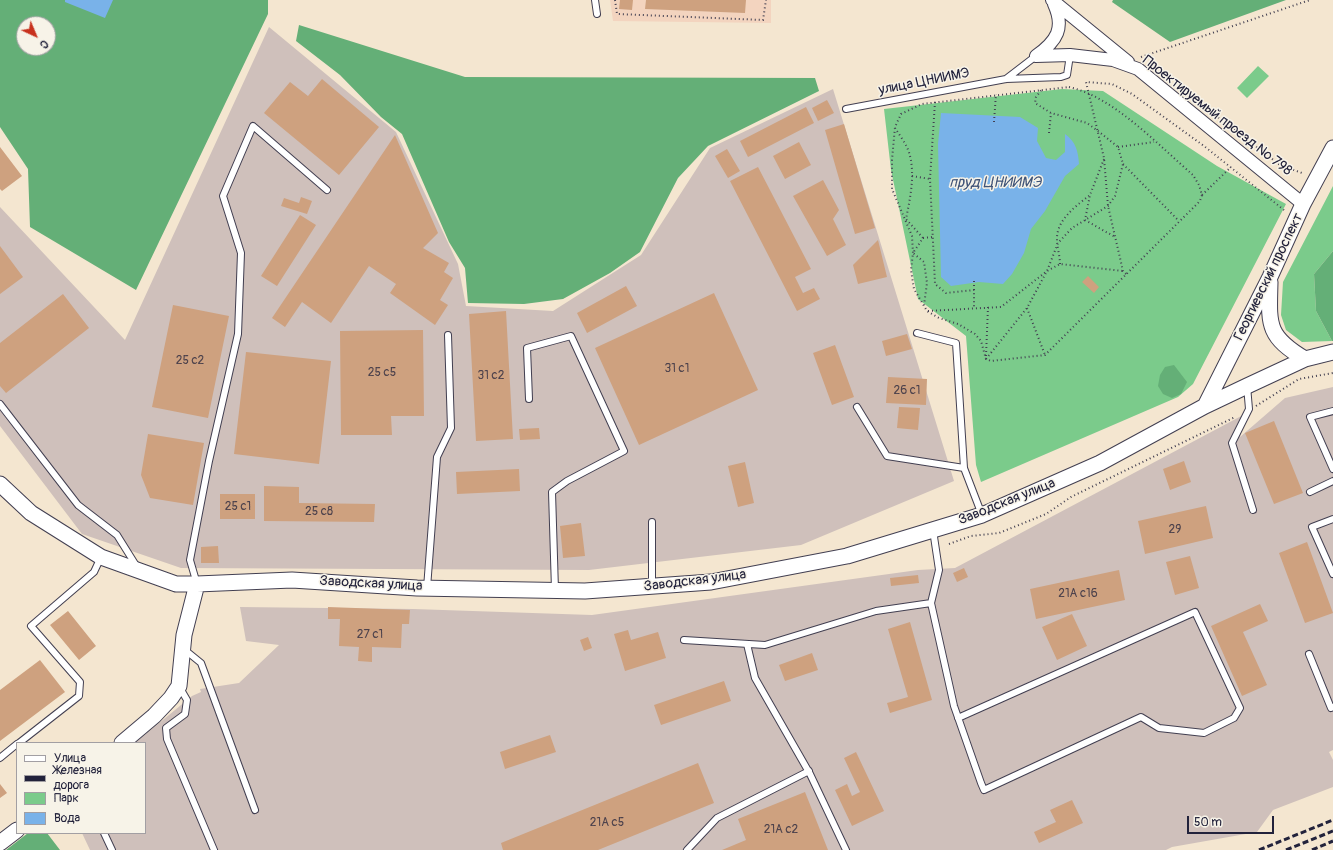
<!DOCTYPE html>
<html>
<head>
<meta charset="utf-8">
<style>
  body { margin:0 }
  #map { position:relative; width:1333px; height:850px; overflow:hidden; background:#f4e6d0; font-family:Pangolin,sans-serif }
  canvas { display:block }
  .legend { position:absolute; left:16px; top:742px; width:130px; height:92px; box-sizing:border-box; background:#f7f3e8; border:1px solid #a29fa3; margin:0; padding:5px 7px; list-style:none; font-size:12px; color:#22223b }
  .legend li { display:flex; align-items:center; gap:8px; height:20px }
  .legend b { width:20px; border:1px solid #a29fa3 }
  .north { position:absolute; left:16px; top:16px; width:40px; height:40px; box-sizing:border-box; background:#f7f3e8; border:1px solid #a29fa3; border-radius:50%; rotate:136deg; font-size:11px; font-weight:700; line-height:16px; text-align:center; color:#22223b }
  .north::after { content:''; display:block; margin:auto; width:14px; height:18px; background:#c8321e; clip-path:polygon(50% 0,100% 100%,50% 72%,0 100%) }
  .scale { position:absolute; left:1187px; top:816px; width:87px; height:18px; box-sizing:border-box; border:2px solid #22223b; border-top:0; padding-left:5px; font-size:12px; line-height:14px; white-space:nowrap; color:#22223b; -webkit-text-stroke:3px #f7f3e8; paint-order:stroke }
</style>
</head>
<body>
<div id="map">
<canvas width="1333" height="850"></canvas>
<ul class="legend">
<li><b style="height:5px;background:#fff"></b>Улица</li>
<li><b style="height:5px;background:#22223b"></b>Железная дорога</li>
<li><b style="height:11px;background:#7bcb8b"></b>Парк</li>
<li><b style="height:11px;background:#79b2e9"></b>Вода</li>
</ul>
<div class="north">С</div>
<div class="scale">50 m</div>
</div>
<script>
const c = document.querySelector('canvas').getContext('2d');
c.lineJoin = 'round';
function fill(path, color) { c.fillStyle = color; c.fill(path, 'evenodd'); }
function strokePath(path, color, width, dash) { c.strokeStyle = color; c.lineWidth = width; c.lineCap = dash ? 'butt' : 'round'; c.setLineDash(dash || []); c.stroke(path); }
function drawText(font, color, halo, rows, align = 'center') {
  c.font = font + ' Pangolin,sans-serif'; c.lineWidth = 3; c.setLineDash([]); c.textBaseline = 'middle'; c.strokeStyle = halo; c.fillStyle = color; for (const [text, x, y, turn = 0] of rows) {
    c.save(); c.translate(x, y); c.rotate((+turn || 0) * Math.PI / 180); c.textAlign = isNaN(turn) ? turn : align; if (halo) c.strokeText(text, 0, 0); c.fillText(text, 0, 0); c.restore();
  }
}
const built = new Path2D(`
  M610,0H771V23L613,21Z`);
const industrial = new Path2D(`
  M269,27L396,132L458,264L466,306L553,311L641,255L710,148L833,89L954,481L801,545L589,570L181,568L82,534L0,426V207L125,340Z
  M1333,387V750L1329,752L1333,760V787L1273,810L1257,832L1172,847L1166,850H90L82,833H145V743H135L192,696L201,692L200,689L239,683L279,645L246,641L240,607L413,609L592,615L918,570L955,568L1245,414L1240,437L1285,398Z`);
const green = new Path2D(`
  M1258,66L1269,76L1247,98L1237,88Z
  M1062,89L1103,91L1217,166L1286,204L1193,384L1178,397L981,482L976,465L966,336L918,299L891,170L884,109Z
  M1333,186V251L1314,274L1316,311L1332,341L1302,342L1286,330L1281,315L1283,282Z`);
const forest = new Path2D(`
  M0,0H268V14L136,290L30,227L28,169L0,127ZM24,24H48V48H24Z
  M1113,0H1286L1170,42L1112,2Z
  M299,25L465,77L815,78L819,91L708,146L678,178L640,252L610,273L563,299L524,304L468,303L465,268L449,242L402,134L381,117L340,75L296,41Z
  M1333,251V341H1332L1316,311L1314,274Z
  M1174,365L1187,382L1181,394L1172,398L1163,394L1158,386L1160,375L1165,367Z
  M28,833H47L60,850H6Z`);
const water = new Path2D(`
  M65,0H113L105,18L65,2Z
  M941,113L1020,117L1038,128L1037,141L1046,158L1056,160L1065,152V134C1076,142 1078,151 1079,164L1065,176L1045,211L1031,229L1024,253L1012,274L1003,284L979,282L951,286L941,277L938,144Z`);
const building = new Path2D(`
  M620,0H633L632,10L619,9Z
  M646,0H746L745,13L645,9Z
  M322,79L379,127L339,175L264,113L290,82L308,96Z
  M827,100L834,113L818,121L812,108Z
  M806,107L814,123L748,157L740,141Z
  M844,124L875,228L855,234L825,130Z
  M395,135L438,233L423,248L449,263L444,272L453,278L440,300L448,305L435,325L390,293L396,284L369,266L331,323L302,302L285,327L272,318Z
  M799,142L811,165L785,179L773,156Z
  M0,147L22,176L2,191L0,189Z
  M727,149L740,171L728,178L715,156Z
  M758,167L811,269L795,277L803,293L814,288L820,299L797,311L730,181Z
  M823,180L839,210L833,219L846,245L827,256L793,196Z
  M301,197L312,201L307,214L281,206L284,198L299,203Z
  M300,215L316,225L277,286L261,276Z
  M878,240L887,277L858,284L853,265Z
  M0,246L23,277L0,294Z
  M1088,276L1099,287L1094,293L1082,282Z
  M626,286L637,306L587,333L577,313Z
  M714,293L758,390L639,445L595,348Z
  M63,294L89,328L6,393L0,386V343Z
  M173,305L229,316L208,418L152,407Z
  M506,311L513,439L476,441L469,314Z
  M423,330L424,416H391L392,435H341L340,331Z
  M907,334L912,349L886,356L882,341Z
  M835,345L854,397L832,405L813,353Z
  M246,352L331,361L319,464L234,454Z
  M888,377L927,379L926,405L886,403Z
  M899,407L920,408L918,430L897,428Z
  M1274,421L1303,493L1274,504L1245,433Z
  M539,428L540,439L520,440L519,429Z
  M148,434L204,443L193,505L150,498L141,475Z
  M1184,461L1191,482L1170,490L1163,469Z
  M745,462L754,503L738,507L728,466Z
  M519,469L520,491L457,494L456,472Z
  M264,486L299,487V503L375,504L374,522L264,521Z
  M220,494H255V519H220Z
  M1206,506L1213,538L1145,554L1138,521Z
  M581,523L585,556L563,558L560,526Z
  M1307,542L1333,613L1305,623L1279,553Z
  M218,546L219,563H201V547Z
  M1190,556L1199,588L1175,595L1166,562Z
  M964,568L968,577L957,582L953,573Z
  M1119,570L1125,600L1036,619L1030,589Z
  M918,575L919,583L891,586L890,578Z
  M1260,604L1268,621L1243,632L1267,685L1242,696L1211,626Z
  M328,607L410,610L409,624H402L401,648L372,647V662L358,661L359,647L339,646L340,619H328Z
  M68,611L96,646L79,660L50,625Z
  M1072,614L1087,646L1057,660L1042,627Z
  M910,622L932,700L890,713L887,703L908,697L888,629Z
  M628,630L631,640L658,632L666,658L625,671L614,634Z
  M588,637L592,648L584,651L580,640Z
  M812,653L818,670L785,681L779,665Z
  M40,660L65,692L0,741V690Z
  M724,681L731,701L661,725L654,705Z
  M550,735L556,752L505,769L500,752Z
  M856,752L884,811L852,826L835,790L847,784L852,796L860,792L844,758Z
  M698,763L714,803L598,850H503L501,843Z
  M0,784L7,793L0,798Z
  M805,792L828,850H722L746,840L738,819Z
  M1072,800L1083,823L1039,843L1034,832L1056,822L1050,810Z`);
const path = new Path2D(`
  M615,0L617,14L763,20L766,0
  M1141,57L1310,0
  M1069,87C1114,97 1158,145 1193,175L1199,185L1202,195L1200,201L1045,355L991,361L986,359L981,341L975,334L958,324L939,318L927,311L914,289L911,270L913,253L912,236L892,189V160L895,127L901,114L922,104Z
  M935,102L930,179L935,284L946,293L974,290V308
  M1215,115L1280,165L1302,173
  M994,122L996,94
  M895,128C900,136 908,146 910,156C915,176 910,199 906,219L923,238L913,253L924,262L927,283L924,305
  M1049,133L1051,113
  M1118,147L1154,142
  M1104,159L1090,195L1085,220L1115,237
  M1123,164L1178,220
  M912,176L930,179
  M1202,195L1231,167
  M923,238L933,237
  M1060,264C1060,256 1057,247 1057,240C1056,220 1076,206 1090,195
  M1126,274L1123,271L1108,206L1104,158L1086,82L1112,84L1132,94L1204,146L1284,210
  M974,281V290
  M1027,308L1045,355
  M928,311L1001,307L1047,271L1060,264L1123,271
  M986,356L988,307
  M986,359L1027,308L1047,271L1058,243L1072,228L1108,206L1115,196L1123,164L1118,147L1098,131L1087,123L1051,113L1035,103L1036,97L1042,89
  M1256,406L1299,379L1333,373
  M949,544L971,536L999,533L1046,514L1071,497L1235,417`);
const service = new Path2D(`
  M595,0L597,14
  M1006,79L1036,56
  M846,109L1006,79L1061,77L1067,75L1070,55
  M917,333L956,343L964,468L982,515
  M1247,386L1249,409L1232,443L1253,510
  M529,399L527,348L571,336L624,451L567,481L552,492L555,590
  M0,404L78,505L117,535L137,567
  M857,407L887,456L964,468
  M1333,411L1310,417L1333,469
  M1310,492L1333,481
  M1333,519L1312,527L1333,574
  M933,530L939,570L931,603L954,706L981,783L984,790L1141,717L1159,728L1204,733L1234,718L1240,708L1195,612L958,718
  M197,584L190,560L209,461L238,334L241,253L223,196L253,126L327,190
  M652,586V522
  M427,588L437,457L451,428L448,335
  M684,640L765,645L876,611L931,603
  M747,644L755,678L810,774L846,850
  M185,650L201,663L255,810
  M1309,654L1331,708L1333,707
  M180,688L187,700L185,714L166,728L167,739L214,850
  M19,743L79,696L80,682L31,626L94,572L101,557
  M0,758L17,744
  M104,833L112,850
  M687,850L717,818L809,771`);
const minor = new Path2D(`
  M1052,0L1128,62
  M1036,56L1070,55L1113,60L1138,69L1303,204
  M1036,56C1057,41 1065,28 1054,4`);
const tertiary = new Path2D(`
  M1270,282C1269,324 1266,336 1305,359
  M1205,406L1270,277L1303,204L1333,148
  M0,484L31,513L101,557L176,584H197
  M122,743L154,716L171,698L179,686L184,635L197,584L292,580L417,588L585,591L711,582L847,556L982,515L1100,463L1205,406L1247,386L1305,359L1333,352
  M0,843L17,830`);
const rail = new Path2D(`
  M1259,850L1333,820
  M1286,850L1333,831
  M1312,850L1333,841`);
const numberNames = [
  ["25 с2",190,361],
  ["31 с1",677,369],
  ["25 с5",382,373],
  ["31 с2",491,376],
  ["26 с1",907,391],
  ["25 с1",238,507],
  ["25 с8",319,512],
  ["29",1175,530],
  ["21А с16",1078,594],
  ["27 с1",370,635],
  ["21А с5",607,823],
  ["21А с2",781,830]
];
const streetNames = [
  ["улица ЦНИИМЭ",924,82,-11],
  ["Проектируемый проезд № 798",1217,116,38],
  ["Георгиевский проспект",1269,277,-64],
  ["Заводская улица",1007,502,-22],
  ["Заводская улица",695,581,-7],
  ["Заводская улица",371,584,3]
];
const waterNames = [
  ["пруд ЦНИИМЭ",995,183]
];
fill(built, '#f3d4bf');
fill(industrial, '#cfc0bb');
fill(green, '#7bcb8b');
fill(forest, '#64af77');
fill(water, '#79b2e9');
fill(building, '#cea17f');
strokePath(service, '#423f51', 8);
strokePath(minor, '#423f51', 14);
strokePath(tertiary, '#423f51', 17);
strokePath(path, '#423f51', 2, [1, 3]);
strokePath(service, '#fff', 6);
strokePath(minor, '#fff', 12);
strokePath(tertiary, '#fff', 15);
strokePath(rail, '#22223b', 3, [6, 3]);
drawText('12px', '#4d424c', null, numberNames);
drawText('14px', '#22223b', '#f7f3e8', streetNames);
drawText('italic 15px', '#405478', '#f7f3e8', waterNames);
</script>
</body>
</html>
